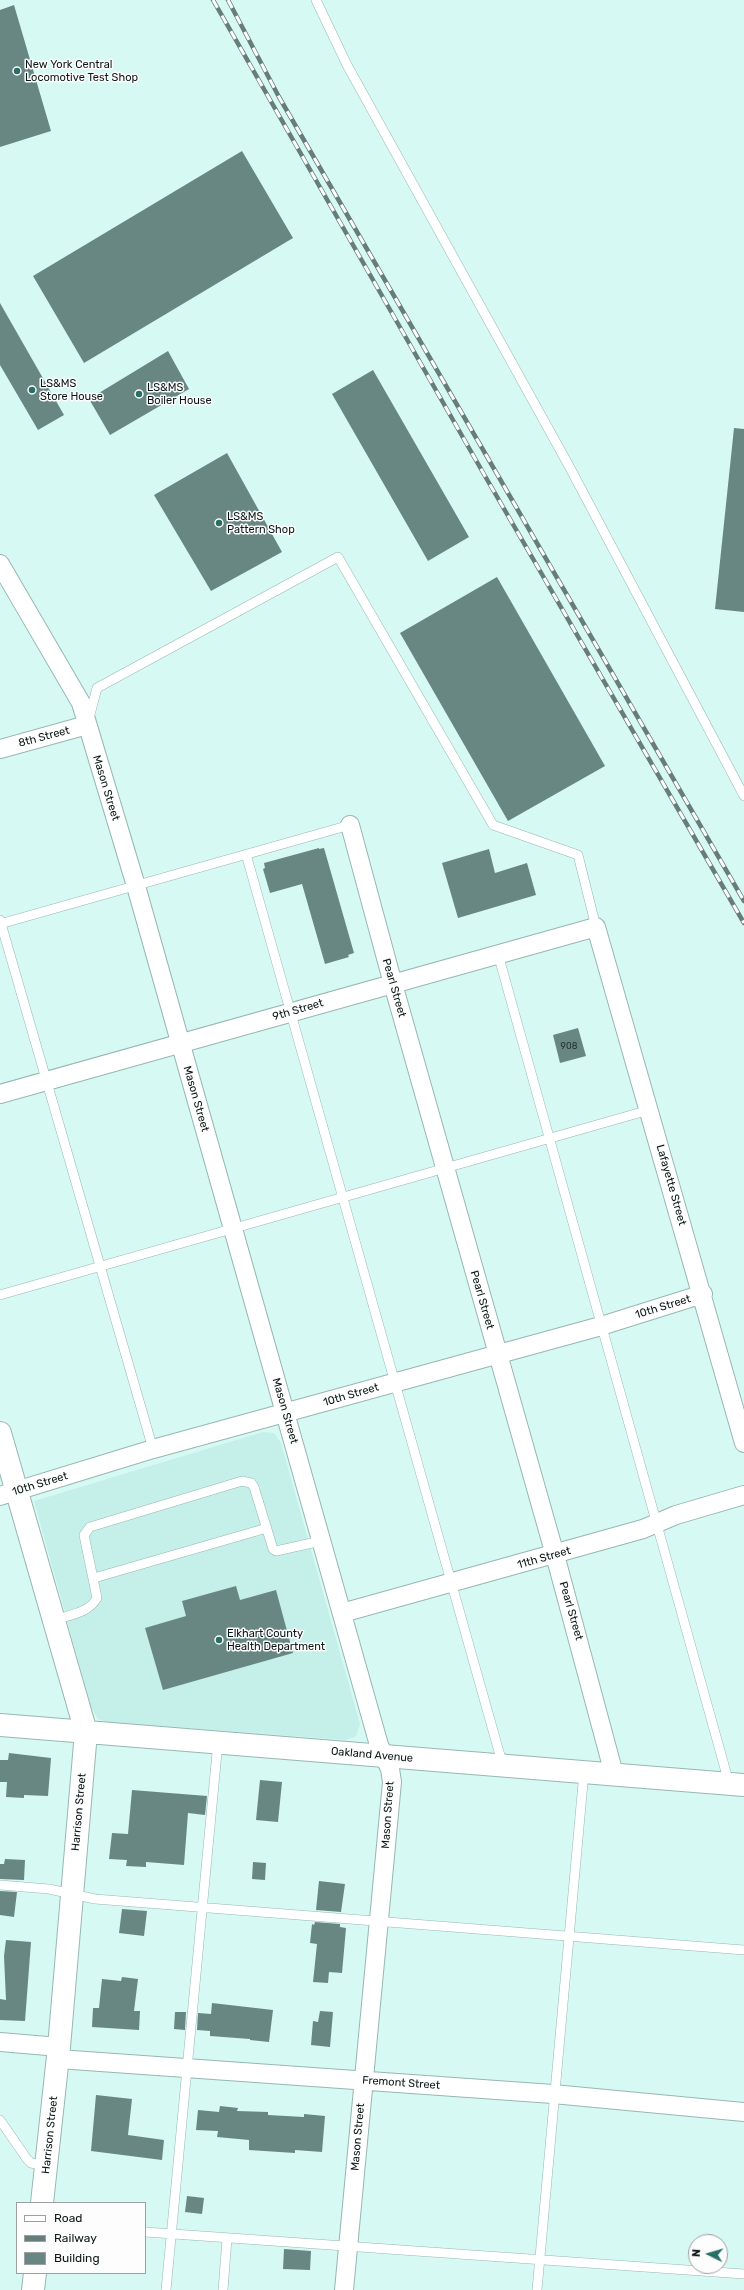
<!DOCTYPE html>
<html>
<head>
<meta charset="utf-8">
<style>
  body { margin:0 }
  #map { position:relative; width:744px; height:2290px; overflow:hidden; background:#d7f9f3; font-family:Rubik,sans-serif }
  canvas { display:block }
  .legend { position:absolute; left:16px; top:2202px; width:130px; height:72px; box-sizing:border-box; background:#fdfdfd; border:1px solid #9ca1a0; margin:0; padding:5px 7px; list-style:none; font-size:12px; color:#0b1715 }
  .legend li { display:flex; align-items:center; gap:8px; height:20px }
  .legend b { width:20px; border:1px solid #9ca1a0 }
  .north { position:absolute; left:688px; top:2234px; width:40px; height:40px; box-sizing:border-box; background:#fdfdfd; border:1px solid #9ca1a0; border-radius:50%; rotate:275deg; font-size:11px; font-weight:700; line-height:16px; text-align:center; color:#0b1715 }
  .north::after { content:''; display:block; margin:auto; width:14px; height:18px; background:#287067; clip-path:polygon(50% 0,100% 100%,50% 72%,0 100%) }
</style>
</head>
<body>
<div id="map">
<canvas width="744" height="2290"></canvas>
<ul class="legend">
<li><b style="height:5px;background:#fff"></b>Road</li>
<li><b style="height:5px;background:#677d79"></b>Railway</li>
<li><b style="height:11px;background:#688782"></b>Building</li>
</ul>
<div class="north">N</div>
</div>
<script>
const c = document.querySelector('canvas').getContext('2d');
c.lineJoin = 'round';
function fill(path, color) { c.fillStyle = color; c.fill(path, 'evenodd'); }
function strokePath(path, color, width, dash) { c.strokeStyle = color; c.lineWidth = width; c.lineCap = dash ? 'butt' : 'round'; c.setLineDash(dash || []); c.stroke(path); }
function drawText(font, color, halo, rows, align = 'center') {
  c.font = font + ' Rubik,sans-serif'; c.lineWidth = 3; c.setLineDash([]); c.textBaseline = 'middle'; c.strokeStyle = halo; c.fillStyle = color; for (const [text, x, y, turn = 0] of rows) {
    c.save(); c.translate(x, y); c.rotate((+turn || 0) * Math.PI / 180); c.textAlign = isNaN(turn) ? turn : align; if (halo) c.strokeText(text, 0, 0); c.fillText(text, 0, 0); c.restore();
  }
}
const built = new Path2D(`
  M263,1432L274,1433L281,1443L360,1724L356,1736L346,1740L107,1722L98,1719L91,1707L34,1501Z`);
const building = new Path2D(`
  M14,5L51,131L0,147V10Z
  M242,151L293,238L84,363L33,276Z
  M0,303L64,415L38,430L0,365Z
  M168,351L189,389L110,435L89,399Z
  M373,370L469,537L428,561L332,394Z
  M734,428L744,429V612L715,609Z
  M227,453L282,552L211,591L154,495Z
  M497,577L605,766L508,821L400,633Z
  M319,848V849L324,848L354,953L348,955L349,957L325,964L302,884L270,893L263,869L265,868L264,863Z
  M489,849L495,873L527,863L536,895L458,918L442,863Z
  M578,1028L586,1056L560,1063L553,1035Z
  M236,1586L240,1600L276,1590L293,1653L163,1690L145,1628L186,1616L182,1601Z
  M9,1753L51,1758L48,1796L24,1795V1798L6,1797L7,1782H0V1760H8Z
  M260,1780L282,1782L278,1822L256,1820Z
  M132,1790L207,1796L205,1815L188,1813L184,1865L146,1862V1867L126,1866L127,1860L109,1859L112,1833L128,1834Z
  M5,1859L25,1860L24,1880L0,1879V1864H4Z
  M253,1862L266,1863L265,1880L252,1879Z
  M319,1881L345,1884L341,1912L316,1910Z
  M0,1891L17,1892L14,1917L0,1915Z
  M122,1909L147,1911L144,1936L119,1933Z
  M315,1922L340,1924V1927L346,1928L342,1973L329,1972L328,1983L313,1982L317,1944L310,1943L312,1924L314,1925Z
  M6,1940L31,1942L25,2021L0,2020V1999L6,2000L4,1956Z
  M122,1977L138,1979L134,2011H140L139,2030L92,2027L93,2008H99L102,1979L121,1981Z
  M212,2003L273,2010L269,2042L250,2040V2039L210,2036V2031L197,2030L198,2013L211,2014Z
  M320,2011L333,2012L330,2047L311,2045L313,2021L318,2022Z
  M175,2012H186L185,2030L174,2029Z
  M96,2095L132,2099L128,2135L164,2140L162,2160L91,2151Z
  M220,2106L238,2108L237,2111L268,2112V2115L304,2117V2114L325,2116L322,2152L295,2150V2153L249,2150V2140L217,2137L218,2131L196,2130L198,2110L219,2112Z
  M187,2196L204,2198L202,2214L185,2212Z
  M284,2249L311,2251L310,2270L283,2269Z`);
const lane = new Path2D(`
  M316,0L347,65L569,466L744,796
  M89,718L97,688L338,557L493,825L578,855L596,927
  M246,854L503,1766
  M0,920L153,1449
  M0,924L350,825
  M498,954L729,1783
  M0,1295L649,1110
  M94,1578L267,1528
  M54,1620C69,1615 89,1613 97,1598L84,1535L90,1527L242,1481L251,1483L254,1487L273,1549L276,1551L321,1541
  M0,1885L49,1889L95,1899L744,1950
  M0,2120L27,2159L31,2163L46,2166
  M145,2232L744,2274
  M166,2290L218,1742
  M223,2290L227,2239
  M537,2290L584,1772`);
const street = new Path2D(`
  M0,564L81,703L136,886L379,1745L390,1769L392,1782L344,2290
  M0,749L87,725
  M350,825L393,984L555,1555L614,1774
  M0,1094L596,927L744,1443
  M0,1496L153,1449L601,1326L703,1294
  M342,1613L643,1529L676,1515L744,1495
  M0,2042L59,2047
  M58,2059L553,2094L744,2112`);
const secondary = new Path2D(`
  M0,1433L86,1732L59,2047L42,2203
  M0,1725L744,1785
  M33,2290L35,2273`);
const rail = new Path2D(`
  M213,0L485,476L744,923
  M228,0L279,97L744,901`);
const markers = [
  [17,71,4,"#287067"],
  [32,390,4,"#287067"],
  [139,394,4,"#287067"],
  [219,523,4,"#287067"],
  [219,1640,4,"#287067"]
];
const numberNames = [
  ["908",569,1046]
];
const poiNames = [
  ["New York Central",25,65],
  ["Locomotive Test Shop",25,78],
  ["LS&MS",40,384],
  ["Store House",40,397],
  ["LS&MS",147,388],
  ["Boiler House",147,401],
  ["LS&MS",227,517],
  ["Pattern Shop",227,530],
  ["Elkhart County",227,1634],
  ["Health Department",227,1647]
];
const streetNames = [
  ["8th Street",44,737,-15],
  ["Mason Street",106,788,73],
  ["Pearl Street",394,988,74],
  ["9th Street",298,1010,-16],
  ["Mason Street",196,1099,74],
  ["Lafayette Street",671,1185,74],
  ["Pearl Street",482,1300,74],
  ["10th Street",663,1307,-17],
  ["10th Street",351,1395,-16],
  ["Mason Street",285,1411,74],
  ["10th Street",40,1484,-17],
  ["11th Street",544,1558,-16],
  ["Pearl Street",571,1611,74],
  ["Oakland Avenue",372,1755,5],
  ["Harrison Street",79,1812,-85],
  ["Mason Street",388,1815,-86],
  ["Fremont Street",401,2083,4],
  ["Harrison Street",50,2135,-84],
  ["Mason Street",358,2137,-85]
];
fill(built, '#c4f0e9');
fill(building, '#688782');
strokePath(lane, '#97b7b2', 10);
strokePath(street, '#97b7b2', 20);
strokePath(secondary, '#97b7b2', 24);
strokePath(lane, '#fff', 9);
strokePath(street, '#fff', 18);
strokePath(secondary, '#fff', 22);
strokePath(rail, '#677d79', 4.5);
strokePath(rail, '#fdfdfd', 3, [9]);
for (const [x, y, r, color] of markers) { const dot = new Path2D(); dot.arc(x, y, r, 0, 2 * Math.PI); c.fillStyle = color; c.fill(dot); strokePath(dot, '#fdfdfd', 1.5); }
drawText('9px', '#223330', null, numberNames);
drawText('11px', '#0b1715', '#fdfdfd', poiNames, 'left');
drawText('11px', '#0b1715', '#fdfdfd', streetNames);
</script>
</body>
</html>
